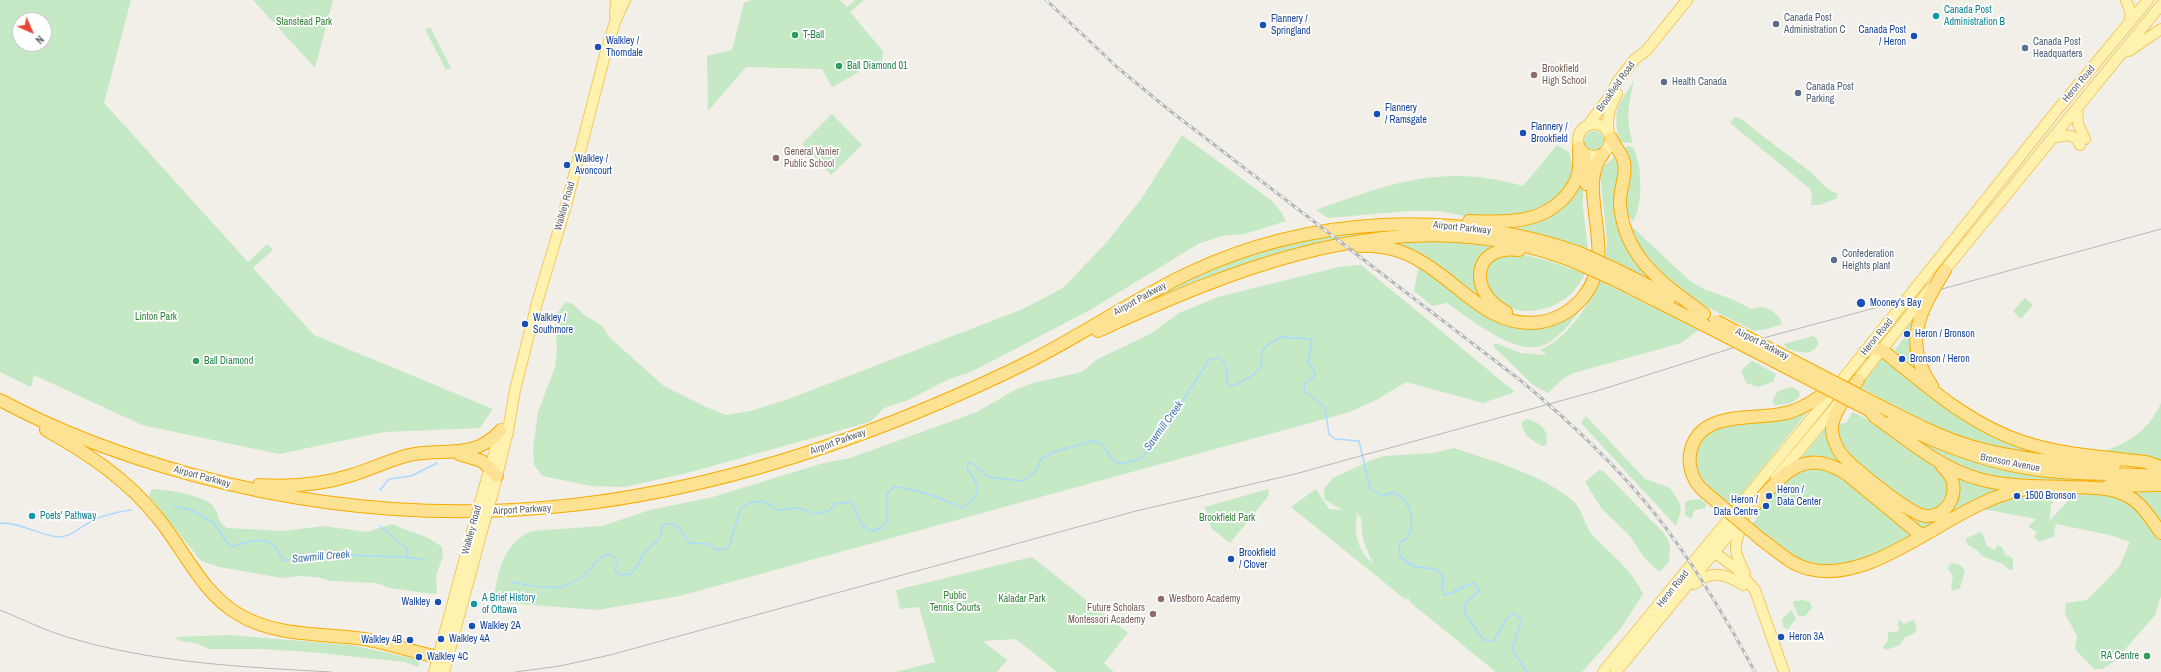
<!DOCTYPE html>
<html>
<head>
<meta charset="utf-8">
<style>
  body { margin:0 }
  #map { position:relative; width:2161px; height:672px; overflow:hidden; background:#f1efe8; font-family:"Archivo Narrow",sans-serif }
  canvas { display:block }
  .north { position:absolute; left:12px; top:12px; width:40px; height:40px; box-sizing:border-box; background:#fff; border:1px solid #bfc1c3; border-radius:50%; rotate:135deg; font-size:11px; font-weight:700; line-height:16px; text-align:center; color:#5f6368 }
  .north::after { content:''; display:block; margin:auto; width:14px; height:18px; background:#ea4335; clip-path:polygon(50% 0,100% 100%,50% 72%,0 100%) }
</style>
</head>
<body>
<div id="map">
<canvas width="2161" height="672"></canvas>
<div class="north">N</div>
</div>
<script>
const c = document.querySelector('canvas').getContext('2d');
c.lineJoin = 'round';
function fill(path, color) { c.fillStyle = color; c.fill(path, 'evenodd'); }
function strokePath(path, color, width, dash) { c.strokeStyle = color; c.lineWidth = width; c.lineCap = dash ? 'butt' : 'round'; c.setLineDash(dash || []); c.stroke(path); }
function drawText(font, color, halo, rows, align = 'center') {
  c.font = font + ' "Archivo Narrow",sans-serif'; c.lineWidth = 3.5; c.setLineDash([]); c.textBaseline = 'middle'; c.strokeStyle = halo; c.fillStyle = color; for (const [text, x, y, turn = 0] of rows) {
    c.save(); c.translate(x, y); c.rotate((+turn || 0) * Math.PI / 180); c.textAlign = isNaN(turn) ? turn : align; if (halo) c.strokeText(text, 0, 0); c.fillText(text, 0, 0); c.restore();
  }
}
const green = new Path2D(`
  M0,0H131L104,103L248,262L267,244L273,250L253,268L314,335L493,409L480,428L384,432L279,454L142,425L34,375L31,387L0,372ZM20,20H44V44H20Z
  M253,0H333L315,68Z
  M752,0H840L847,7L855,0H864L850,12L883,51L881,71L859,70V72L832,87L822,69L746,67L708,111L707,56L732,50L744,3Z
  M430,27L451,68L446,70L425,29Z
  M1634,81C1629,102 1625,121 1633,143L1620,142C1612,111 1617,106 1634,81Z
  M832,114L862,145L831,175L802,144Z
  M1735,117L1740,118C1764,138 1789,155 1813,174C1821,181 1826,191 1837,193V198L1820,205H1811L1812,193L1809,188L1730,123Z
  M1584 141a10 10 0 1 1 20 0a10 10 0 1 1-20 0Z
  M1182,135L1272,201L1282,213L1286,221L1245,234L1222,236L1198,244L1090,310L971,372L949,379L906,401L884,408L870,422L687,473L625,487L591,486L543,476L534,465L533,449L538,412L555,367L557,351L555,320L557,313L566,302L573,304L583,314L602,326L610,338L664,386L706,407L726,415L750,411L786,400L1023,309L1063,288L1106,243L1142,198Z
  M1557,145L1569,152L1573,170L1572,182L1544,208L1513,217H1470L1438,211H1408L1328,218L1316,210C1391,183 1443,163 1523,186Z
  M1628,146L1632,147C1643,159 1643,209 1633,221L1626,215L1623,149Z
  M1618,154L1621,160L1617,206L1653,278L1652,280L1606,257L1607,239L1600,174L1605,165Z
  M1577,183L1583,184V208L1588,249L1538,234L1499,226L1534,221Z
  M1628,223L1690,281L1704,289L1734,300L1751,309C1754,309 1757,307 1760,307C1769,307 1780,315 1782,324L1767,329L1754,331L1699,303L1656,273L1639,247Z
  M1344,231H1415L1173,292L1142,304L1155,295L1242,254Z
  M1434,239L1501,245L1481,262L1491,305L1382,241Z
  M1518,253L1549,261L1585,274C1581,281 1577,288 1571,294C1548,315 1504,320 1489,289C1486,282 1484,275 1487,268C1488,264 1493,259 1496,256Z
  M1361,265L1515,392L1483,403L1406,382L1378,399L1350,412L680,596L597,610L493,602C498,574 502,543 532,531L602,526L650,510L713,497L820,464L850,458L977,412L1015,390L1033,383L1082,372L1096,360L1152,333L1179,313L1218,297L1339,267Z
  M1419,265L1489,317L1509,326L1525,328L1591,295C1580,311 1565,333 1548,343C1519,361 1470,318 1447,303L1432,306L1414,291Z
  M1600,281L1699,330L1681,343L1574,373L1565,377L1548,393L1533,385L1494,347V344H1498L1521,353L1547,355L1540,350C1568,338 1587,307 1600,281Z
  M2025,298L2033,305L2021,319L2013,311Z
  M1917,314L1918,372L1904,359V358L1901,357L1895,350L1909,331L1906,328Z
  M1813,336L1817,339L1818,345C1811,357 1796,352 1786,348L1784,344Z
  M1883,357L1975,425L2086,457C2066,456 2045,456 2025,454C1965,445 1911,415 1859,386Z
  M1753,361L1776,374L1773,382L1758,387L1746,383L1741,371L1750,362Z
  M1791,387L1798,390L1800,394C1797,404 1785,404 1775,405L1772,401L1778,391Z
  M2161,403V461L2100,452C2127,445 2150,429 2161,403Z
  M1808,411L1732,506C1721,498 1708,489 1700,478C1687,459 1700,438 1715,427L1795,415Z
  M1853,412C1887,429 1916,451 1946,474L1950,496L1938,510H1915L1846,455C1839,446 1834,435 1839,424L1846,423Z
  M1586,416L1645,479L1670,488L1679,502L1681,510L1676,526L1582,424V421Z
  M1526,419C1540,422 1550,430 1546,445L1542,446C1533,441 1521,434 1522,422Z
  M1830,423V436L1905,510L1939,517L1957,477L2008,486L1925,529H1921L1866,486L1800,459Z
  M1910,436L1934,447L1984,464L2158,483L2006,481L1957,468Z
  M1454,448C1492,461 1542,474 1573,501C1583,509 1584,527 1594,537C1611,554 1633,571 1643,594L1621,628L1582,672H1496L1411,603L1408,597L1406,600L1291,507L1316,489L1329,509L1342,510L1324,499V489L1333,478L1372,460L1384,456L1433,453ZM1356,513L1361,518L1363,540L1373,564C1363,555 1358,546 1356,532C1355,525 1358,520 1356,513Z
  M1810,466L1842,474L1916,534L1875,558L1850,567L1804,563L1782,549L1752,524L1760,514L1757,512L1790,474Z
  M1599,470L1603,471L1664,533L1668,540L1670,547L1669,562L1659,572L1643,556L1630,536L1602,509L1585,482Z
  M152,489C165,489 207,496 214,507C220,516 216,520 227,528L284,531L323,526L367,532L392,524C411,533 424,533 442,547L443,556L436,576L437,593L433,594L390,588L376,583L331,581L317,577L299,576L282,578L219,567L201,561L149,496Z
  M1268,489L1269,495L1230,543L1211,528L1205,507Z
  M2161,489V528L2131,493L2132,491Z
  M2032,493L2056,494L2051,506L2050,520L2073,496V494L2059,493H2111L2123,497L2145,516L2161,539V596L2155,615L2114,662L2102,669H2094L2075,649L2077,636L2065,614L2066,603L2087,600L2119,567L2130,542L2110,535L2056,524L2054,531L2055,536L2039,542L2034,537L2037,532L2028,527L2036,519L1983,509L2006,498Z
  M1700,499L1706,503L1705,508L1695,510L1691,519L1685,515V503L1689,500Z
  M1980,532L1982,533L1987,546L1994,550L1998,545L2002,547L2005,555L2013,558V570H2009L2003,564L1982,556L1977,550L1968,545L1965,539Z
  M1032,557L1128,633L1104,663L1114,672H1057L1016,639L983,641L1007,660L997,672H896L935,662L919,607L900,609L896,590Z
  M1952,563L1960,565L1965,570L1960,588L1953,591L1951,588L1953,575L1948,569L1949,565Z
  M1803,600L1810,602L1812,608L1805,616H1798L1793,603L1794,601Z
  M1790,611H1792L1796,619L1787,630L1783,626L1782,619Z
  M1900,620L1904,624L1913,620C1917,624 1917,628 1915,633L1905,637L1900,645L1886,650L1883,647L1888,640V632H1896L1899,630L1898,621Z
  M229,635L351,645L420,660L418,667L405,662L310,652L260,649H209L196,643L180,641L174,637Z`);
const stream = new Path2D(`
  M380,490L389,479L411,476L437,463
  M173,506L191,510L214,523L230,547L251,541H268L276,548L284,561C314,553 344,555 375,556C392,557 407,556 424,560
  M0,523C22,523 37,534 57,537C70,538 80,527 90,522C102,515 118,512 131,510
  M380,526L407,549V555
  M512,582C539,587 564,595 586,573C596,563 595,560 609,554L618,560L615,571L620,575L631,574L640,562L642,555L659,539L663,525C676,519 683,532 689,543L709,544L716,550L727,549L731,541L740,509C753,500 764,497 776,510C792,510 797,504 813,514L829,511L835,504L851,502C861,515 855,525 873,531L881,528L887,521V494L894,487C918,489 941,498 963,508C982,494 981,487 967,469L968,463L973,464L988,477L1022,481L1035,472L1041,459L1053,452L1093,441L1101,443L1113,460L1122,464L1141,458L1155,443L1209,360L1218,357C1228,364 1227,371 1227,383L1234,386L1255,374L1262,364C1259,347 1267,346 1280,337C1291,339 1303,336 1312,340L1308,362L1315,372V375L1304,385L1305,392L1325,407L1329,434L1335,439L1359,441L1370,488C1378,496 1384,497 1394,492C1412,503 1416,521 1407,539L1400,542L1399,551L1401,558L1415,567L1437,569L1443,577L1442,589L1444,595C1456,594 1463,584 1475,583L1479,591L1464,605L1465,614L1484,640L1493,641L1507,618L1514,613L1522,620L1512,649L1527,672`);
const major = new Path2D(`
  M2126,0L2131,13L2129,23
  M615,16L616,0
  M2129,51L2161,29
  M2077,108L2078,124L2085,139
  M1578 140a16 16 0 1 1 32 0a16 16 0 1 1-32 0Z
  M1588,125L1607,100L1618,81L1635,59L1646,51L1687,0
  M1609,134C1606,119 1609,107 1617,94
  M2053,138C2065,135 2074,132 2080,145
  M1940,276L2161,5
  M1853,386L1930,289
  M1776,478L1838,404
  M483,492L501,429
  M493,492L508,431L515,390L537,303L567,202L605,55L615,22L625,0
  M1742,527C1732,545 1735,555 1745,573
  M1709,551L1715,553L1736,568L1755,590L1784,672
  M1694,584C1711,569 1726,574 1743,585
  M434,672L472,532
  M444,672L482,531
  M1603,672L1815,414L2058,109L2148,0
  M1616,672L1754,504`);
const highway = new Path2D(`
  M1611,138C1614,146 1622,153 1624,162C1627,176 1619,190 1620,204C1624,259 1665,285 1704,314
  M1584,154L1587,169L1586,184
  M1469,221C1504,222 1538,225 1564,198C1570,191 1576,183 1578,174C1580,165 1579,156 1579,147
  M1359,246C1381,245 1402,250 1420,261C1460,283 1490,330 1541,322C1558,319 1573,310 1584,296C1620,252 1574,189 1603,154
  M1615,269L1671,297
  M1613,279L1710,328
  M1506,312C1468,293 1471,244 1519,250
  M1098,331C1248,262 1412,197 1575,262
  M1865,352L1873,348L1882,350C1926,385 1968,424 2023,442C2062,455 2106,457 2146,462L2161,467
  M1858,380C1849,394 1831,413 1832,431C1833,439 1836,447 1841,454C1852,467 1910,515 1926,516C1944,517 1956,500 1953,483C1952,476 1947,471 1942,466
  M1932,386C1901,342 1921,310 1945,270
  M0,400C61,433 127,457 193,475C458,547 698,507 946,400C976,387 1007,373 1036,358C1088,331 1136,298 1189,273C1310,216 1451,209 1577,252
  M1878,405C1908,420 1937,436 1970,446C2017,460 2064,463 2114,465
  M1869,410L1875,417C1909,440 1939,468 1979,479C2007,487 2038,486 2067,487C2090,488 2115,486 2134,500C2146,509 2153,522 2161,533
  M1892,421C1939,444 1986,463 2039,470C2079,475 2120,473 2161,476
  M46,430C87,453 127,479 157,517C184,549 201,592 238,614C275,637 323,633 364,639C389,643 413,652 438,657H449
  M459,454L482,461L497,476
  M259,485C291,487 321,485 352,475C371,469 390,460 409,455C445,447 472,461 500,431
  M2108,486L2161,485
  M1705,492C1694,483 1688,469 1690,454C1698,407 1757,422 1790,412C1808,406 1822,395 1837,384
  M1750,510C1781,478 1802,443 1848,475L1922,536
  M1762,540C1776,550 1791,565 1809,569C1879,586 1955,499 2026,489`);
const tram = new Path2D(`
  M1942,289L2161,229
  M0,610C22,619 44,630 67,637C153,663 243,667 331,672
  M515,672L560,666L610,655L1136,511L1295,474L1600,390L1767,337L1886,305`);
const rail = new Path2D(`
  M1046,0L1118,68L1169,110L1520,380C1568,420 1613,462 1652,510C1692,560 1725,616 1755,672`);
const majorBridge = new Path2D(`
  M482,531L493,492
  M472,532L483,492`);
const highwayBridge = new Path2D(`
  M1577,252L1615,269
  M1575,262L1613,279
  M1716,321L1878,405
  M1710,328L1869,410
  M1705,492L1762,540`);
const markers = [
  [1936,16,4,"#0f9aa8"],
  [1776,24,4,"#5c6f8a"],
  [1263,25,4,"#1a4fb4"],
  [795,35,4,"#2e9e5b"],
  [1914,36,4,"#1a4fb4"],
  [598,47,4,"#1a4fb4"],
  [2025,48,4,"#5c6f8a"],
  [839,66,4,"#2e9e5b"],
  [1534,75,4,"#8d6e63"],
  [1664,82,4,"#5c6f8a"],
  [1798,93,4,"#5c6f8a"],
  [1377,114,4,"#1a4fb4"],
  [1523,133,4,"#1a4fb4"],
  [776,158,4,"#8d6e63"],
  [567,165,4,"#1a4fb4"],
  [1834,260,4,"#5c6f8a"],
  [1861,303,5,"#1a4fb4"],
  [525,324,4,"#1a4fb4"],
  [1907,334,4,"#1a4fb4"],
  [1902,359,4,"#1a4fb4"],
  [196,361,4,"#2e9e5b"],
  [1769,496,4,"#1a4fb4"],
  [2017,496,4,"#1a4fb4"],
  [1766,506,4,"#1a4fb4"],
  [32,516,4,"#0f9aa8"],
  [1231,559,4,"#1a4fb4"],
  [1161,599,4,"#8d6e63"],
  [438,602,4,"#1a4fb4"],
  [474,604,4,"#0f9aa8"],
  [1153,614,4,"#8d6e63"],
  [472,626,4,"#1a4fb4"],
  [1781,637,4,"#1a4fb4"],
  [441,639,4,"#1a4fb4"],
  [410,640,4,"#1a4fb4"],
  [2147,656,4,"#2e9e5b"],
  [419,657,4,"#1a4fb4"]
];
const cultureNames = [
  ["Canada Post",1944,10],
  ["Administration B",1944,22],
  ["Poets' Pathway",40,516],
  ["A Brief History",482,598],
  ["of Ottawa",482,610]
];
const serviceNames = [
  ["Canada Post",1784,18],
  ["Administration C",1784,30],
  ["Canada Post",2033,42],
  ["Headquarters",2033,54],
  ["Health Canada",1672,82],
  ["Canada Post",1806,87],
  ["Parking",1806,99],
  ["Confederation",1842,254],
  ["Heights plant",1842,266]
];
const transitNames = [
  ["Flannery /",1271,19],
  ["Springland",1271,31],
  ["Canada Post",1906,30,"right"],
  ["/ Heron",1906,42,"right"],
  ["Walkley /",606,41],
  ["Thorndale",606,53],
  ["Flannery",1385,108],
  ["/ Ramsgate",1385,120],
  ["Flannery /",1531,127],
  ["Brookfield",1531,139],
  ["Walkley /",575,159],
  ["Avoncourt",575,171],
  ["Mooney's Bay",1870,303],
  ["Walkley /",533,318],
  ["Southmore",533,330],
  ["Heron / Bronson",1915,334],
  ["Bronson / Heron",1910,359],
  ["Heron /",1777,490],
  ["Data Center",1777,502],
  ["1500 Bronson",2025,496],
  ["Heron /",1758,500,"right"],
  ["Data Centre",1758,512,"right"],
  ["Brookfield",1239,553],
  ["/ Clover",1239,565],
  ["Walkley",430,602,"right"],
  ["Walkley 2A",480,626],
  ["Heron 3A",1789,637],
  ["Walkley 4A",449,639],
  ["Walkley 4B",402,640,"right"],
  ["Walkley 4C",427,657]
];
const parkNames = [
  ["Stanstead Park",304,22],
  ["Linton Park",156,317],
  ["Brookfield Park",1227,518],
  ["Public",955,596],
  ["Tennis Courts",955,608],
  ["Kaladar Park",1022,599]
];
const leisureNames = [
  ["T-Ball",803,35],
  ["Ball Diamond 01",847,66],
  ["Ball Diamond",204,361],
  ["RA Centre",2139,656,"right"]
];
const educationNames = [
  ["Brookfield",1542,69],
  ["High School",1542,81],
  ["General Vanier",784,152],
  ["Public School",784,164],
  ["Westboro Academy",1169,599],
  ["Future Scholars",1145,608,"right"],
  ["Montessori Academy",1145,620,"right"]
];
const streetNames = [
  ["Heron Road",2079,84,-50],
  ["Brookfield Road",1616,87,-55],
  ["Walkley Road",565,206,-74],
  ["Airport Parkway",1462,228,6],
  ["Airport Parkway",1140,299,-29],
  ["Heron Road",1877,337,-51],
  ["Airport Parkway",1762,344,27],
  ["Airport Parkway",838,442,-20],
  ["Bronson Avenue",2010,463,11],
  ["Airport Parkway",202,477,15],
  ["Airport Parkway",522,510,-3],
  ["Walkley Road",472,530,-75],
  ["Heron Road",1673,589,-51]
];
const waterNames = [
  ["Sawmill Creek",1164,426,-54],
  ["Sawmill Creek",321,557,-5]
];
fill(green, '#c5e8c5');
strokePath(stream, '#aadaff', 1.5);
strokePath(major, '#f2c960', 12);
strokePath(highway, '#f9ab00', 14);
strokePath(major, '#fff2af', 10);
strokePath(highway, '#fde293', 12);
strokePath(tram, '#b6b7b8', 1);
strokePath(rail, '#b6b7b8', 3);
strokePath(rail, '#fff', 1.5, [4.5]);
strokePath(majorBridge, '#f2c960', 12, []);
strokePath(highwayBridge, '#f9ab00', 14, []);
strokePath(majorBridge, '#fff2af', 10);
strokePath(highwayBridge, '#fde293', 12);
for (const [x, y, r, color] of markers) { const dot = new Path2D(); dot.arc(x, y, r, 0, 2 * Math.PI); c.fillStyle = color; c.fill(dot); strokePath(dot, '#fff', 1.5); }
drawText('10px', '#0d838f', '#fff', cultureNames, 'left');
drawText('10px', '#4e5e75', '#fff', serviceNames, 'left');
drawText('10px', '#164399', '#fff', transitNames, 'left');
drawText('10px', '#348238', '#fff', parkNames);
drawText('10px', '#27864d', '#fff', leisureNames, 'left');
drawText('10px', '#785e54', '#fff', educationNames, 'left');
drawText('10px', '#5f6368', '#fff', streetNames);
drawText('italic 11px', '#4174aa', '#fff', waterNames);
</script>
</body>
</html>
